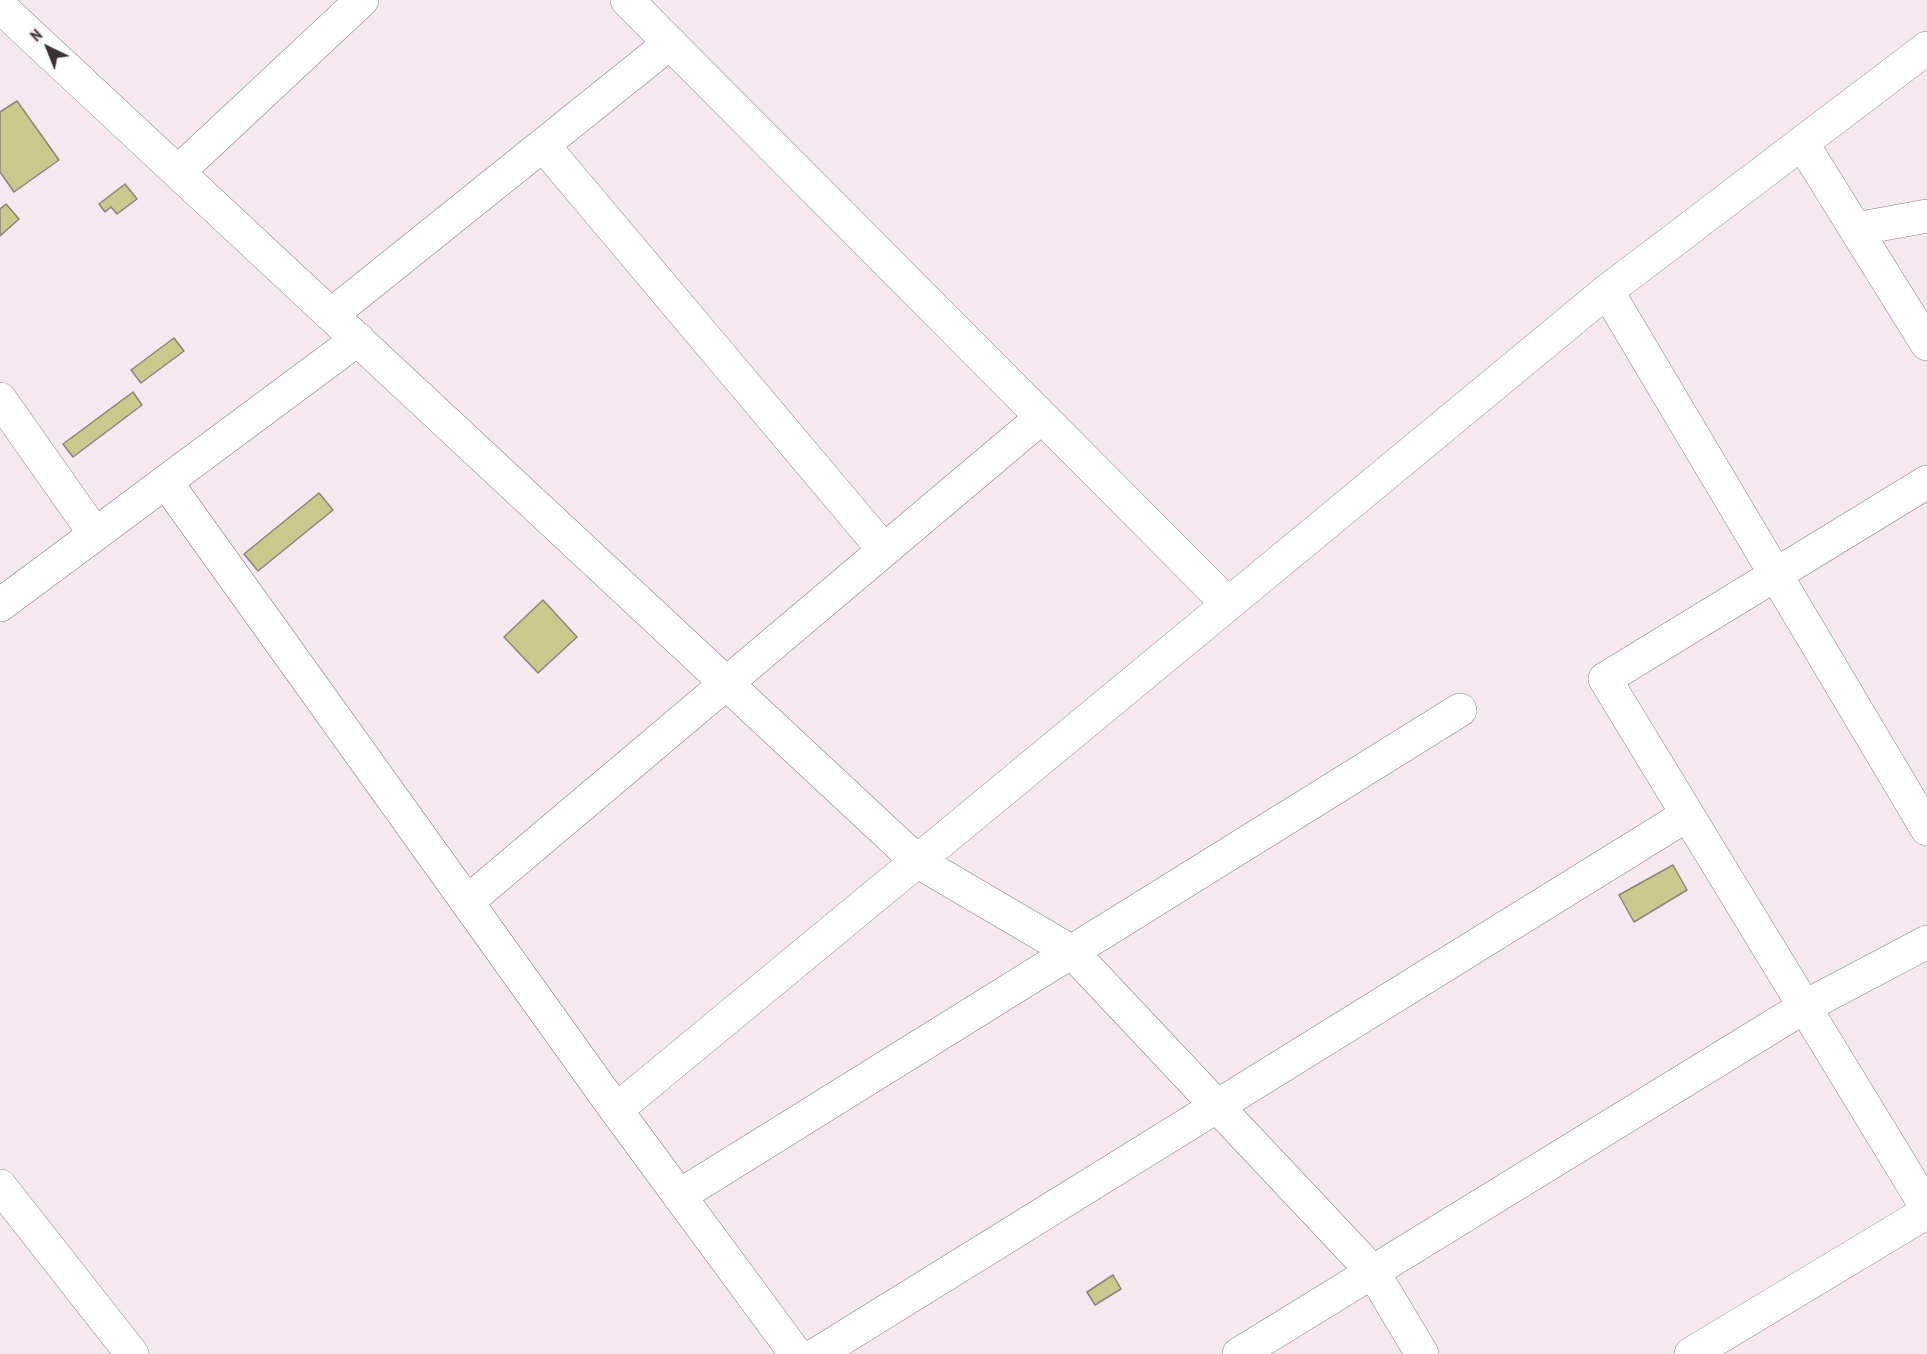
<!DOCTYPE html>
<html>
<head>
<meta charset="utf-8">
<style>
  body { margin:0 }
  #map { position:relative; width:1927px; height:1354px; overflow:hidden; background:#f5e8ef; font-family:"PT Sans Narrow",sans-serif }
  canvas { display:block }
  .north { position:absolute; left:18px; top:18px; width:60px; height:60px; -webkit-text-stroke:4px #f5e8ef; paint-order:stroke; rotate:317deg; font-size:16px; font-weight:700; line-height:24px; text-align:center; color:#393336 }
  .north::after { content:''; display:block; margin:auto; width:21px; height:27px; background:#393336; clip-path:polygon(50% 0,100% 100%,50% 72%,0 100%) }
</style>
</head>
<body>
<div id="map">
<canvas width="1927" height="1354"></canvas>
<div class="north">N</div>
</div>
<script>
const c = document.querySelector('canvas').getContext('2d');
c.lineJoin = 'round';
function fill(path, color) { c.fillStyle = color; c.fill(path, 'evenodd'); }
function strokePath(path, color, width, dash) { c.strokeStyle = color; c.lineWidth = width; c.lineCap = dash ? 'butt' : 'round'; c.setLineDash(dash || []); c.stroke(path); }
const building = new Path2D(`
  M17,101L59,160L14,192L0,172V112Z
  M125,184L137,199L117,214L111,207L105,212L99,204Z
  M6,204L19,219L0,236V209Z
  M174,338L184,351L141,383L131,370Z
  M133,392L142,405L73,457L63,444Z
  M319,493L333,510L258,571L244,554Z
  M543,600L577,637L538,673L504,637Z
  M1673,865L1687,890L1634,922L1619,895Z
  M1113,1275L1121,1289L1095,1305L1087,1292Z`);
const minor = new Path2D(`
  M627,0L1228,604
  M5,11L917,861L1072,952L1373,1272L1422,1354
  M1802,143L1927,344
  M543,145L884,550
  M178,172L362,0
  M1856,229L1927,216
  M1607,291L1927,829
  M331,315L670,43
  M0,399L95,534
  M166,482L616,1110L796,1354
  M1927,482L1605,679L1927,1208
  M0,605L358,339
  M467,902L1042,417
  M616,1110L1607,291L1927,48
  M0,1186L132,1354
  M679,1196L1460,710
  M817,1354L1687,815
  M1239,1354L1804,1007L1927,942
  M1691,1354L1927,1212`);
fill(building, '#cbc88e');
strokePath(building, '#88877c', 1.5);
strokePath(minor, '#8b7f86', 34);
strokePath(minor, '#fff', 33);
</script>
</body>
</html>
